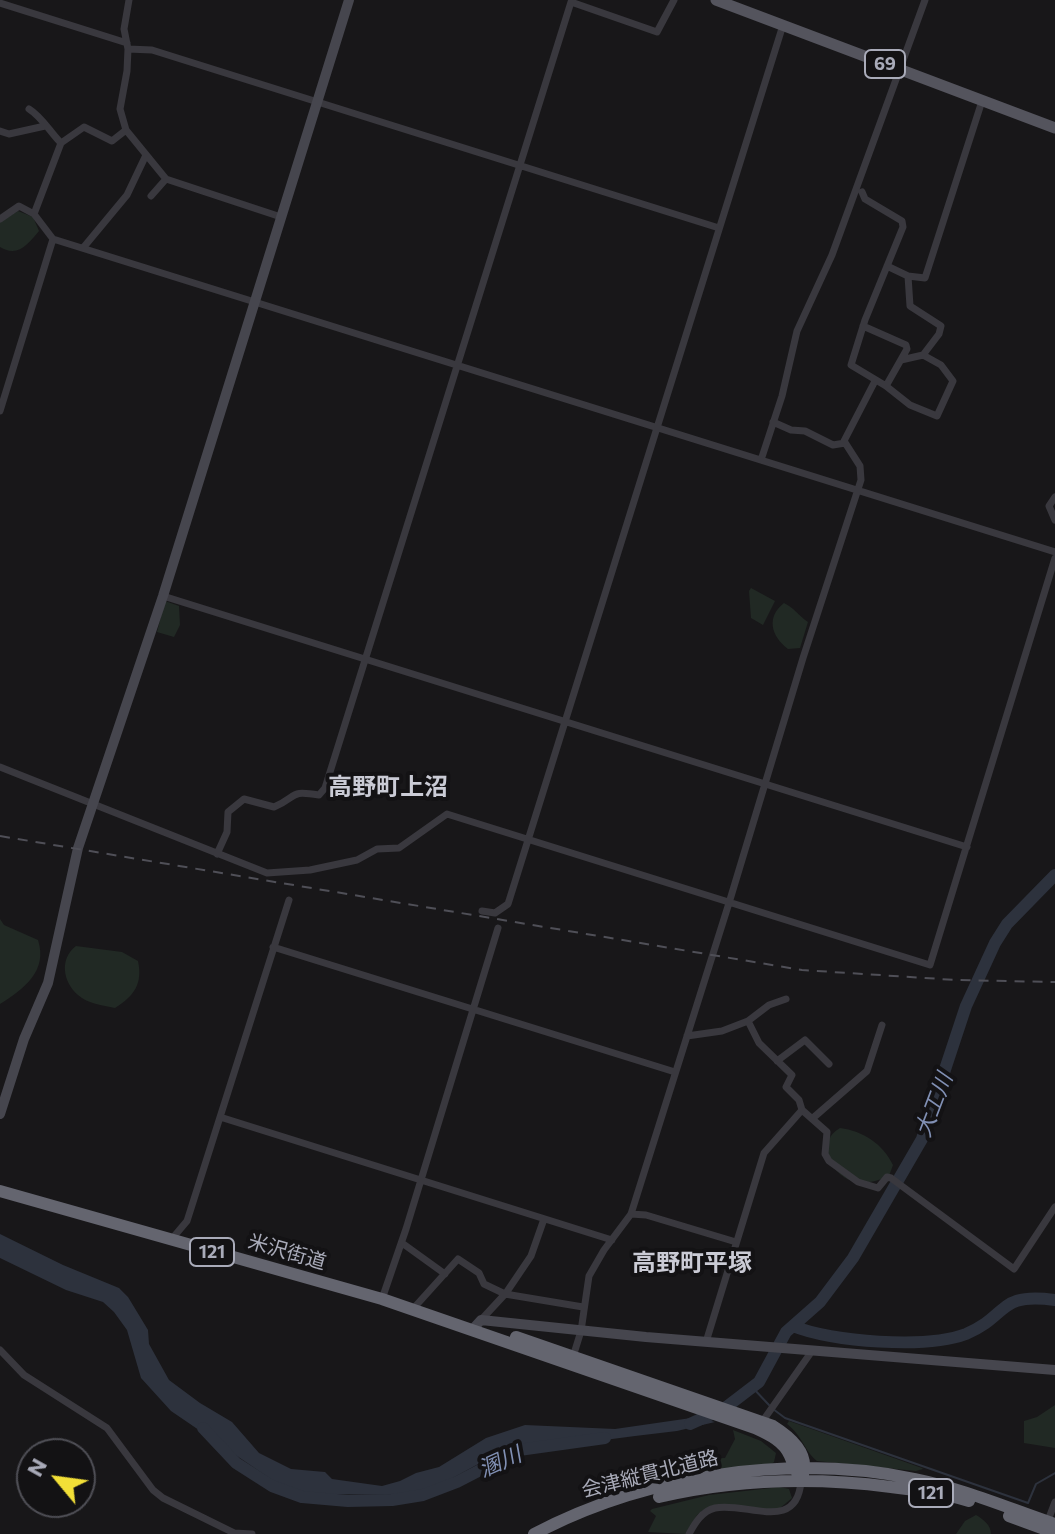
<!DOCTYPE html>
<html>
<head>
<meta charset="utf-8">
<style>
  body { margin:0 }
  #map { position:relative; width:1055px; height:1534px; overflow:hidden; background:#181719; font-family:Commissioner,sans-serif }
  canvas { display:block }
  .north { position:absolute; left:16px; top:1438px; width:80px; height:80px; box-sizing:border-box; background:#131214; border:2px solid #4f4f56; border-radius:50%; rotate:299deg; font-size:22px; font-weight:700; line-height:32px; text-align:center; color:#a9abb9 }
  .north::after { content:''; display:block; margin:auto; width:28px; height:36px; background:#f2df37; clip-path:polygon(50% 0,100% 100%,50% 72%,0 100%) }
</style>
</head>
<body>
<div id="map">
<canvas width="1055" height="1534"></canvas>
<div class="north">N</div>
</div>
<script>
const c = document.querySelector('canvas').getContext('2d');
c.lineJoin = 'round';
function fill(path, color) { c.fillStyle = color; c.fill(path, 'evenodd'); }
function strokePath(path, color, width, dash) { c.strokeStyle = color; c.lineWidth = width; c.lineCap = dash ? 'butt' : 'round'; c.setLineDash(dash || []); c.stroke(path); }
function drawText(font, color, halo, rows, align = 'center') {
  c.font = font + ' Commissioner,"Noto Sans JP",sans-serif'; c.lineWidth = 8; c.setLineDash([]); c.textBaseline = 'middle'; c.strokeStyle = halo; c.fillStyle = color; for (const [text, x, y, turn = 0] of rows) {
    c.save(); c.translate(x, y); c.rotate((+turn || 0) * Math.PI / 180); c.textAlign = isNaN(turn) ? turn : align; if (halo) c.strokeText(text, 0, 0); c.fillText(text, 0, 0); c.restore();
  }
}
const green = new Path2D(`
  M18,211L33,217L39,231C28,244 18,258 0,247V222Z
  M751,588L775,601L763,625L751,618L749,591Z
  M165,601L179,606L180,625L174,637L157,632Z
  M784,603C794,608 798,615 808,622L800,648L788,649C771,636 766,617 784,603Z
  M0,919L4,925L38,940C48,971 24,989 0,1004Z
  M76,946L122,952L138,961C143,984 134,996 115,1008C102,1005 88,1004 78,995C63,982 59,959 76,946Z
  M840,1128C863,1131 883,1144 893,1165L889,1176C877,1181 865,1185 852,1181C829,1173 816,1141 840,1128Z
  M1055,1405V1448L1024,1443V1421L1037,1417Z
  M789,1421L922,1468L923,1469L916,1471L817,1461C805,1452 802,1435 787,1424Z
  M733,1430L761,1441L776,1453L774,1462L769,1466L684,1476L689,1459L725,1458L735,1439Z
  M780,1487L789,1489L792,1498L779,1509L703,1510L697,1515L685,1534L648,1532L656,1516L650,1511L652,1509L709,1495Z
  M976,1515C983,1519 991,1525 991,1534H956L965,1521Z`);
const water = new Path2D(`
  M0,1234L63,1265L119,1288L128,1297L148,1330L149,1344L169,1380L200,1403L232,1422L259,1453L291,1469L325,1472L332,1479L382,1486L400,1481L416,1473L439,1467L486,1438L525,1425L615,1429L698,1417L715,1422L677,1431L635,1436L597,1441L566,1440L521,1445L504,1450L438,1486L403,1495L309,1494L281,1486L171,1411L141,1378L127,1330L114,1312L103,1302L66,1290L0,1258Z`);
const stream = new Path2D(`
  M752,1387L769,1405
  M773,1409L785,1418L1028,1503L1036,1484L1055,1473`);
const river = new Path2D(`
  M793,1326C831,1342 927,1349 966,1334C1009,1316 997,1292 1055,1300
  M690,1424L725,1408L759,1382L786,1332L820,1302L853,1258L922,1139L966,1006L995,943L1007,924L1055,875
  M203,1428L236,1463L272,1486L302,1497L348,1501L392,1500L423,1495L457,1482L519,1450L605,1438`);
const street = new Path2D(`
  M129,0L124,29L128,49L127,71L120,109L126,130L166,179L281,217
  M0,3L127,43
  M128,49L152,50L719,228
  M29,109C42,117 50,132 61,143
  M0,131L9,134L45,126
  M862,192L865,199L902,221L903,227L865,320L851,365L886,386L910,405L937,416L953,381L941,365L923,355L939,334L941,326L910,306L908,276
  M151,196L166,179
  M34,214L61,143L84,127L112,141L126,130
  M0,219L19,206L34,214L53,239L1055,552
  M83,248L127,195L146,155
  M887,266L908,276L925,278L982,101
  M863,326L906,345L907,349L886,386
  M901,360L923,355
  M0,411L53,239
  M773,422L791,430L805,431L833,445L845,443
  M761,460L782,396L797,331L832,255L925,0
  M1055,497L1049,506L1055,520
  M163,596L967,847
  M0,767L267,873L310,870L357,860L377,849L399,848L447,814L930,965L1055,558
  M217,854L227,832L228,812L244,799L274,807C299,796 288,790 319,795L325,788L571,2L657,32L674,0
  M482,911L495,913L508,904L783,25
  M273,947L675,1072
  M748,1021L769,1005L786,999
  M687,1036L722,1031L748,1021L759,1043L792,1075L786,1087L799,1100L802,1110L827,1132L825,1154L829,1161L858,1182L878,1188L887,1177L891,1178L1014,1269L1055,1207
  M777,1061L805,1040L829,1064
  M220,1117L612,1240
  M813,1118L867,1071L882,1025
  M631,1214L646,1215L736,1242
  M171,1240L187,1221L289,900
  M402,1243L445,1274
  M382,1299L406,1229L498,928
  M412,1310L458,1259L479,1273L484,1284L505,1294L583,1307
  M481,1320L506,1293L531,1256L544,1219
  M706,1342L764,1153L802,1110
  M0,1350L24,1375L107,1428L153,1490L163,1498L234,1533L252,1534
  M572,1360L581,1331L589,1276L604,1250L631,1214L729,903L803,658L861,480L860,466L844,441L875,381
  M762,1422L812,1351
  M1047,1523L1055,1502
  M689,1534C695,1523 702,1511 715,1508C745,1501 797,1534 801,1481`);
const secondary = new Path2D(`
  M0,1114L24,1039L48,983L78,848L163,596L349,0
  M472,1330L481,1320L646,1337L1055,1370`);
const primary = new Path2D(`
  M716,0L1055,128`);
const highway = new Path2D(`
  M0,1191L382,1299L755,1428C768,1434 784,1441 790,1456C794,1465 795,1471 801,1479
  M516,1337L773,1426C789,1436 809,1453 803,1474
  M659,1497C736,1479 813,1477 891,1487C917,1490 944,1493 969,1501
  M1009,1516L1055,1533
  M534,1534C646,1475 791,1453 915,1479C964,1489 1008,1508 1055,1524`);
const rail = new Path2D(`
  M0,836L802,970L956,980L1055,982`);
const shields = [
  [885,64,40],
  [212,1252,44],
  [931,1493,44]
];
const shieldNames = [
  ["69",885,64],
  ["121",212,1252],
  ["121",931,1493]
];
const streetNames = [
  ["米沢街道",287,1252,16],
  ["会津縦貫北道路",650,1474,-14]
];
const waterNames = [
  ["大工川",934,1105,-69],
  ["溷川",500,1462,-24]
];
const quarterNames = [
  ["高野町上沼",388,787],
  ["高野町平塚",692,1263]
];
fill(green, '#212924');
fill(water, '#2d323d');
strokePath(stream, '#2d323d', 2);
strokePath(river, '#2d323d', 12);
strokePath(street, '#39383e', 7);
strokePath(secondary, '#46464e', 10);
strokePath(primary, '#54545d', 11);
strokePath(highway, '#64656f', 12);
strokePath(rail, '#4f4f57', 2, [10, 8]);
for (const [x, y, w] of shields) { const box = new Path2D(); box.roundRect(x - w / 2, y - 14, w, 28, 6); c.fillStyle = '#131214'; c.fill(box); strokePath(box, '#a9abb9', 2); }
drawText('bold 18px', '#a9abb9', null, shieldNames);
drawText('20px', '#a9abb9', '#131214', streetNames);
drawText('italic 22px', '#8190b4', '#131214', waterNames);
drawText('bold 24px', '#cacbd5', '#131214', quarterNames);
</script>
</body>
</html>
